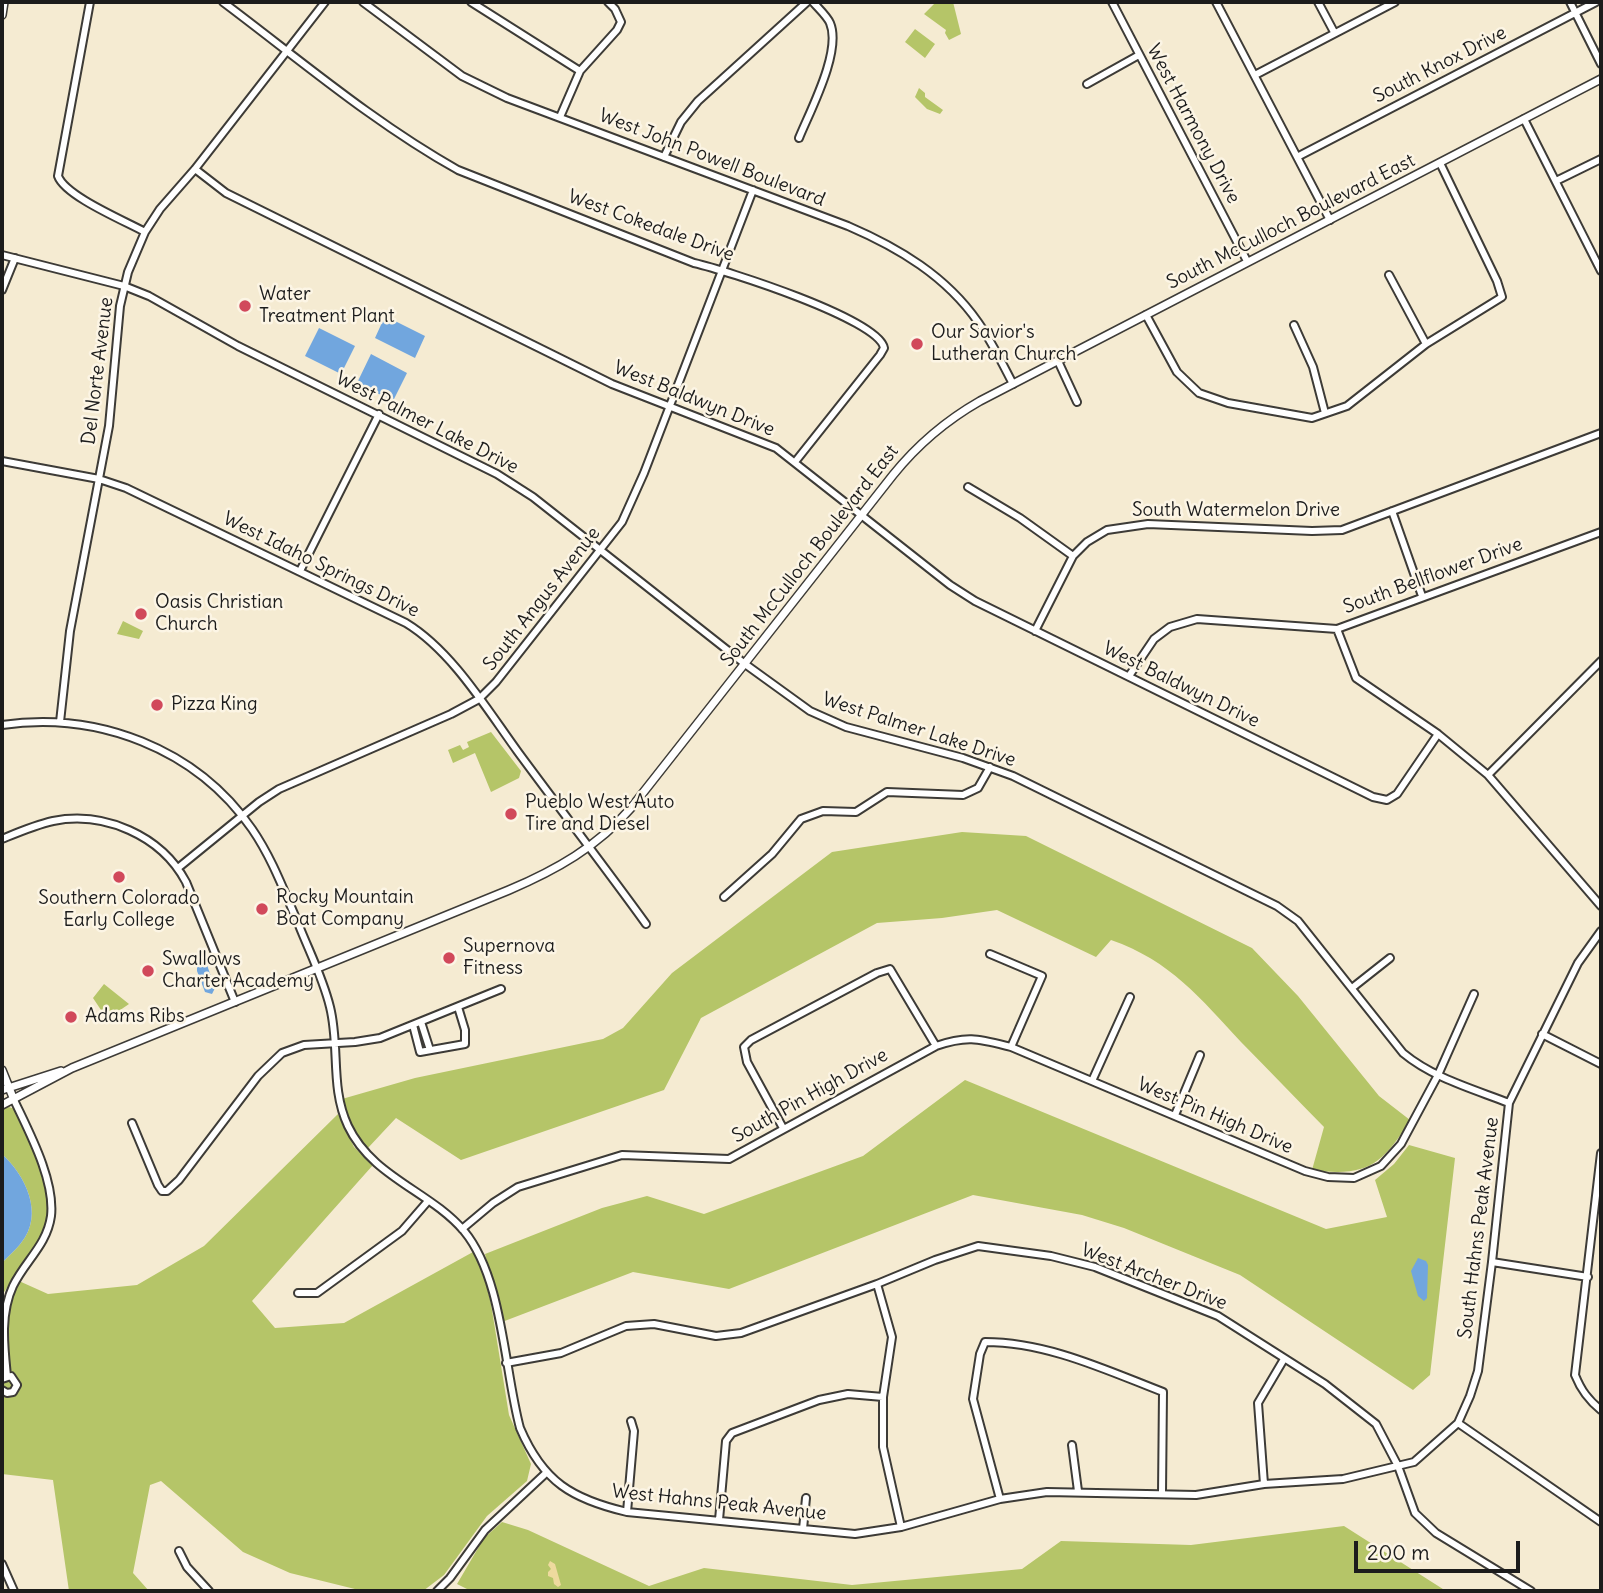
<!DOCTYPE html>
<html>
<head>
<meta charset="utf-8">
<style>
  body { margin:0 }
  #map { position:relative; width:1603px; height:1593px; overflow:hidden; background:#f5ebd2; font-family:Delius,sans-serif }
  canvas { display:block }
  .frame { position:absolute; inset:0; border:4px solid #1c1c1c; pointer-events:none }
  .scale { position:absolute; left:1354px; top:1541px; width:166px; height:32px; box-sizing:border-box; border:4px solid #1c1c1c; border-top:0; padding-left:9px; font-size:21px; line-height:24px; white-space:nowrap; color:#1c1c1c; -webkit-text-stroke:5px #fcf5e5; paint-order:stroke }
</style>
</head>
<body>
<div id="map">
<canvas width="1603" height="1593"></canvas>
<div class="frame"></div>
<div class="scale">200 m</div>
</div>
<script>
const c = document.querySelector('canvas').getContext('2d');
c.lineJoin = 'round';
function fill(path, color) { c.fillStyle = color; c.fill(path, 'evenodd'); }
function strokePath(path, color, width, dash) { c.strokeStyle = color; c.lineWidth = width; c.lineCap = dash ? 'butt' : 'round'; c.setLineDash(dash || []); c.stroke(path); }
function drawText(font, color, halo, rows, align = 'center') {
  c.font = font + ' Delius,sans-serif'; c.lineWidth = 5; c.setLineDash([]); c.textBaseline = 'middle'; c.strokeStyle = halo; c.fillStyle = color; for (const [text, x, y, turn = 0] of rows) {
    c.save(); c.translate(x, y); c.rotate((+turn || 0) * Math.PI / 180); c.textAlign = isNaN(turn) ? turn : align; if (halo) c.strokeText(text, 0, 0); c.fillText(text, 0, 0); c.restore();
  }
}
const green = new Path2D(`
  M936,2H953L961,34L949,40L945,33L946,30L924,14Z
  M915,29L935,44L925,58L905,42Z
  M919,88L925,93V97L943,110L940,114L927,109L915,97Z
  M123,621L143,631L139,639L117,634Z
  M491,732L521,771L519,778L491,792L475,753L453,763L448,750L460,745L463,750L469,747L467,742Z
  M962,832L1026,836L1252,948L1298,996L1379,1096L1410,1120C1382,1166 1366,1177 1312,1170L1324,1127C1296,1099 1269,1070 1241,1042C1200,998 1171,961 1111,940L1096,957L997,910L942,918L877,923L701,1018L664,1090L461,1160L396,1118L367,1149L350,1122L342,1099L415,1078L603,1039L623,1028L672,973L832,852Z
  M104,984L129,1004L110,1017L101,1010L93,998Z
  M965,1080L1326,1229L1387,1217L1375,1180L1394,1164L1409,1145L1455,1158L1430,1375L1413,1390L1240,1275L1124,1228L1082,1215L973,1195L729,1289L633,1272L502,1322L485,1254L602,1208L647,1196L704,1214L863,1156Z
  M9,1107L15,1109L46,1183L48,1213L41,1239L2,1295V1263C8,1256 16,1250 21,1243C45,1214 25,1175 2,1154V1109Z
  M338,1114L354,1147L373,1165L252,1301L275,1328L344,1323L473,1252L485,1279L491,1304L509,1415L531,1464L527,1481L487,1516L444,1575L423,1591H363L290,1573L243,1552L161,1481L150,1485L133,1573L149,1591H69L53,1480L2,1474V1303L7,1301L19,1281L48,1294L137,1285L204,1246Z
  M502,1522L528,1530L649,1586L704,1568L852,1585L1022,1569L1061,1541L1191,1545L1344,1526L1446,1591H471L457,1584L484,1538Z`);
const sand = new Path2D(`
  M550,1561L555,1564L561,1585L558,1587L554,1584L553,1578L548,1576V1572L551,1569L548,1565Z`);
const water = new Path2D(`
  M385,316L425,336L415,358L375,338Z
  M319,328L355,346L341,374L305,356Z
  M371,354L407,373L393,401L357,383Z
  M203,964L207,965L215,988L212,994L205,992L197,971V967Z
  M2,1154C25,1175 45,1214 21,1243C16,1250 8,1256 2,1263Z
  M1418,1258L1426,1261L1428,1265L1427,1298L1424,1301L1418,1296L1411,1271Z`);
const minor = new Path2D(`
  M90,2L58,176C65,196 125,221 145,232
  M223,2C299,59 374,123 458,170L694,263C725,270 879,319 884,348L880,355L795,462
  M363,2L462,76L507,98L848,226C899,248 946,276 978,322C992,342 1002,363 1013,384
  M471,2L580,71
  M1112,2L1247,261
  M1216,2L1330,220
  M1318,2L1334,32
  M1570,2L1601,64
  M1255,75L1395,2
  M1087,84L1139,55
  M560,117L580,71L617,30L621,22L615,9L608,2
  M1524,119L1601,271
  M799,138C810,111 842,51 830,23C827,16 818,8 813,2
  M1299,156L1596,2
  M664,157L681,122L698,101L807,2
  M195,169L226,193L612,384L776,448L950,585L975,601L1373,797L1387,800L1397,794L1438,734
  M1556,181L1601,159
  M2,255L124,286L149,296L238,346L497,474L533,497L745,664L810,711L846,727L963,758L1013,776L1277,906L1298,921L1403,1053C1433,1078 1473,1089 1509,1103
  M1389,275L1426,344
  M2,290L15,258
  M1146,315L1177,372L1199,393L1228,403L1312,418L1347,406L1426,344L1502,297L1497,281L1440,163
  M1294,325L1313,367L1325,413
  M1058,361L1077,402
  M2,461L99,479L126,488L406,623C452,651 486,708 518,752C560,809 604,866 646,924
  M968,487L1020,518L1073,556
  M1392,511L1422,596
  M300,571L379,414
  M1337,629L1356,678L1438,734L1488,775L1601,906
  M1035,631L1073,556L1087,542L1107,530L1148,524L1312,531L1342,530L1601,433
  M1129,676L1154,639L1170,627L1197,619L1337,629L1601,532
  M60,722L70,631L109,426L120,306L128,272L145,232L160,209L195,169L325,2
  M2,725C97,711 196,748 252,829C272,858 284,891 298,923C309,951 323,978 330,1007C340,1047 330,1088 348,1126C372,1177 430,1191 464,1231C503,1278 504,1369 520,1428C543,1482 572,1499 627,1512L855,1534L901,1527L1000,1499L1047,1492L1196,1495L1264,1484L1343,1479L1414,1462L1458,1423L1470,1396L1478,1371L1492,1262L1509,1103L1578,963L1601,931
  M1488,775L1601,661
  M2,839C19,832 35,825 53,821C104,811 161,835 186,882L235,1002
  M178,868L259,802L279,789L451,714L479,699L496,682L622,522L644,473L753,190
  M724,897L772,854L801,819L823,811L856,812L887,792L963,795L978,788L990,767
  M990,954L1042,976L1011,1047
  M1352,988L1390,958
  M421,1022L430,1050
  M413,1025L420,1052L465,1044V1030L458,1007
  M1542,1034L1601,1064
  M1092,1081L1130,997
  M1175,1115L1200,1055
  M132,1123L158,1185L162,1191H167L179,1180L258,1076L282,1053L304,1045L355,1042L380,1038L501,989
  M783,1128L747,1062L744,1047L751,1040L877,973L890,969L936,1046
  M1601,1153L1575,1375C1581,1390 1588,1400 1601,1410
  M462,1229L493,1203L518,1187L622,1155L729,1159L936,1046C968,1035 979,1039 1011,1047L1305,1171L1328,1177L1354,1178L1381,1166L1401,1144L1438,1075L1474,994
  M1492,1262L1588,1277
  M877,1284L892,1337L883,1397V1447L901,1527
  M298,1293H317L402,1231L428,1201
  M506,1363L561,1353L626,1326L654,1324L716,1336L741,1333L877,1284L935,1260L978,1246L1051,1256L1095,1267L1218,1316L1325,1384L1376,1424L1398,1466L1415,1513L1436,1533L1531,1591
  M7,1376C4,1346 0,1314 13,1286C25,1261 47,1245 51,1216C55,1180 29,1132 14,1100
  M2,1379L11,1376L17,1385L13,1392L7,1393L2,1390
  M1458,1423L1601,1522
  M1072,1445L1078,1491
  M1264,1484L1258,1403L1284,1359
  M1000,1499L973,1399L980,1354L985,1342C1047,1342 1106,1370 1163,1392L1162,1493
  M627,1512L634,1431L631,1421
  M719,1520L726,1441L732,1433L819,1400L848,1394L883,1397
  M803,1529L806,1498
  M179,1551L187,1567L209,1591
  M2,1564L14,1591
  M437,1591L450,1578L485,1530L546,1473`);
const major = new Path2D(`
  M2,15L4,2
  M2,1070L14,1100
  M2,1090L61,1071
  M2,1105L72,1068L509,890C556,870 597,847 631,808L893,475C918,444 945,421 980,401L1601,79`);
const markers = [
  [245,306,7,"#d1495b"],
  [917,344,7,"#d1495b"],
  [141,614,7,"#d1495b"],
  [157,705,7,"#d1495b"],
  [511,814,7,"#d1495b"],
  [119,877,7,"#d1495b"],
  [262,909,7,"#d1495b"],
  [449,958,7,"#d1495b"],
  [148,971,7,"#d1495b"],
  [71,1017,7,"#d1495b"]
];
const streetNames = [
  ["South Knox Drive",1440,65,-27],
  ["West Harmony Drive",1193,124,62],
  ["West John Powell Boulevard",712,158,21],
  ["South McCulloch Boulevard East",1291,222,-27],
  ["West Cokedale Drive",651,226,20],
  ["Del Norte Avenue",98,371,-83],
  ["West Baldwyn Drive",694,399,22],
  ["West Palmer Lake Drive",427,423,27],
  ["South Watermelon Drive",1236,511],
  ["South McCulloch Boulevard East",810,556,-52],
  ["West Idaho Springs Drive",321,565,26],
  ["South Bellflower Drive",1433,576,-20],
  ["South Angus Avenue",542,599,-52],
  ["West Baldwyn Drive",1181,685,26],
  ["West Palmer Lake Drive",919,730,18],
  ["South Pin High Drive",810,1096,-29],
  ["West Pin High Drive",1215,1116,23],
  ["South Hahns Peak Avenue",1479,1228,-83],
  ["West Archer Drive",1154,1277,21],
  ["West Hahns Peak Avenue",719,1503,6]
];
const poiNames = [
  ["Water",259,295],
  ["Treatment Plant",259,317],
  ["Our Savior's",931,333],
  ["Lutheran Church",931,355],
  ["Oasis Christian",155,603],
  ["Church",155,625],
  ["Pizza King",171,705],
  ["Pueblo West Auto",525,803],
  ["Tire and Diesel",525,825],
  ["Rocky Mountain",276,898],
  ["Boat Company",276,920],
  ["Southern Colorado",119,899,"center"],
  ["Early College",119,921,"center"],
  ["Supernova",463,947],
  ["Fitness",463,969],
  ["Swallows",162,960],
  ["Charter Academy",162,982],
  ["Adams Ribs",85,1017]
];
fill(green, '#b5c568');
fill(sand, '#eeda9e');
fill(water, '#71a6de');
strokePath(minor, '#3d3b37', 10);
strokePath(major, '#3d3b37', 10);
strokePath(minor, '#fff', 6);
strokePath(major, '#fff', 7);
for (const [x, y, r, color] of markers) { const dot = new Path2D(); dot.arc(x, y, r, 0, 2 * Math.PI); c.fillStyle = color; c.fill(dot); strokePath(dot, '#fcf5e5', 2.5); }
drawText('19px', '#1c1c1c', '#fcf5e5', streetNames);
drawText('19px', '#1c1c1c', '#fcf5e5', poiNames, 'left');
</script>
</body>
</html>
